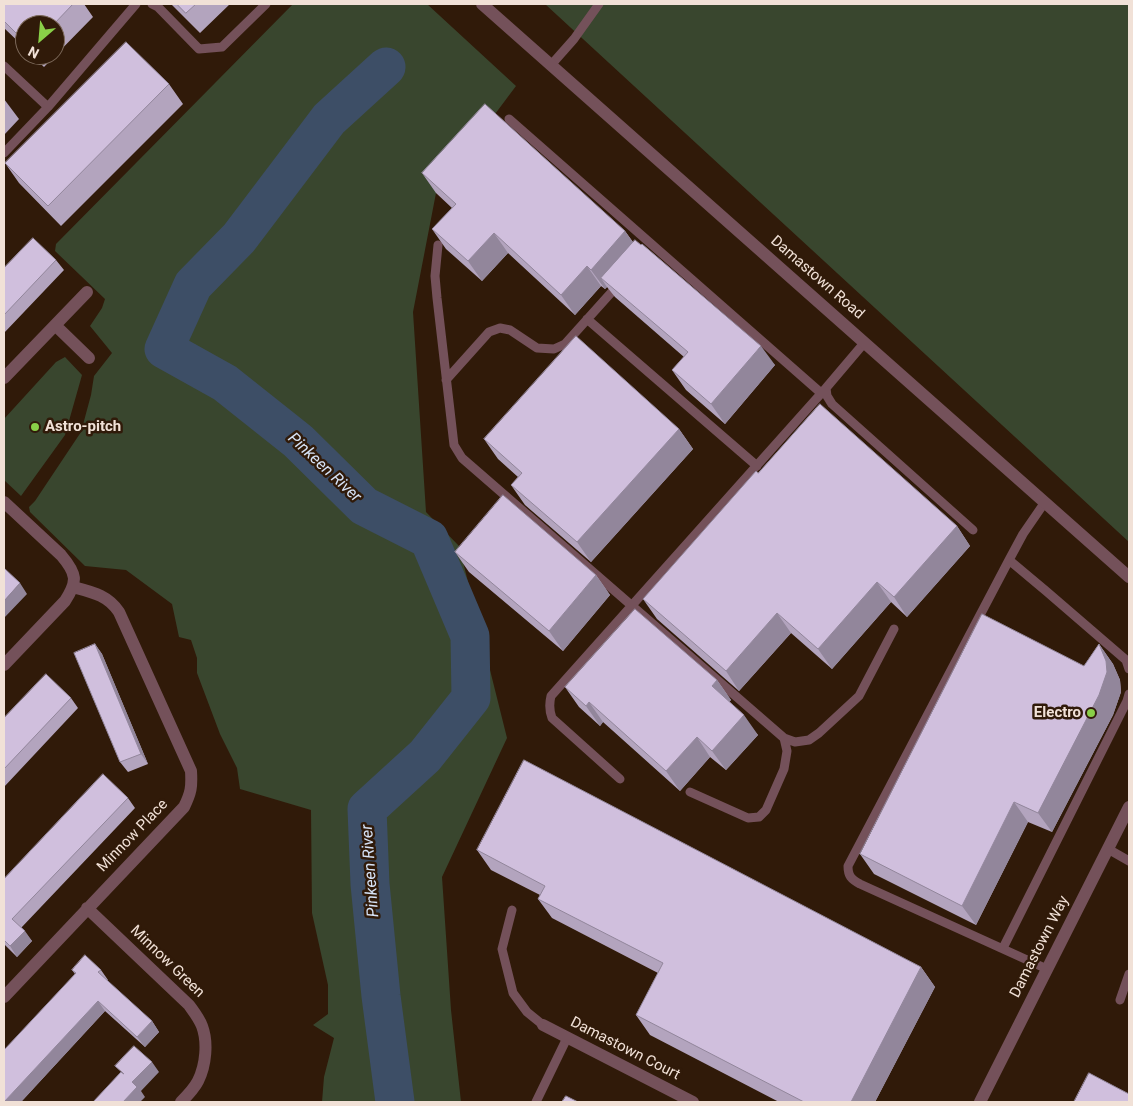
<!DOCTYPE html>
<html>
<head>
<meta charset="utf-8">
<style>
  body { margin:0 }
  #map { position:relative; width:1133px; height:1106px; overflow:hidden; background:#301a09; font-family:Roboto,sans-serif }
  canvas { display:block }
  .frame { position:absolute; inset:0; border:5px solid #f1e1d7; pointer-events:none }
  .north { position:absolute; left:15px; top:15px; width:50px; height:50px; box-sizing:border-box; background:#301a09; border:1px solid #7d6a5b; border-radius:50%; rotate:207deg; font-size:14px; font-weight:700; line-height:20px; text-align:center; color:#f1e1d7 }
  .north::after { content:''; display:block; margin:auto; width:18px; height:22px; background:#89cf48; clip-path:polygon(50% 0,100% 100%,50% 72%,0 100%) }
</style>
</head>
<body>
<div id="map">
<canvas width="1133" height="1106"></canvas>
<div class="frame"></div>
<div class="north">N</div>
</div>
<script>
const c = document.querySelector('canvas').getContext('2d');
c.lineJoin = 'round';
function fill(path, color) { c.fillStyle = color; c.fill(path, 'evenodd'); }
function strokePath(path, color, width, dash) { c.strokeStyle = color; c.lineWidth = width; c.lineCap = dash ? 'butt' : 'round'; c.setLineDash(dash || []); c.stroke(path); }
function drawText(font, color, halo, rows, align = 'center') {
  c.font = font + ' Roboto,sans-serif'; c.lineWidth = 5; c.setLineDash([]); c.textBaseline = 'middle'; c.strokeStyle = halo; c.fillStyle = color; for (const [text, x, y, turn = 0] of rows) {
    c.save(); c.translate(x, y); c.rotate((+turn || 0) * Math.PI / 180); c.textAlign = isNaN(turn) ? turn : align; if (halo) c.strokeText(text, 0, 0); c.fillText(text, 0, 0); c.restore();
  }
}
const green = new Path2D(`
  M293,4H427L516,86L436,193L413,312L426,512L459,546L507,738L442,877L451,1010L461,1102H322L324,1077L334,1038L313,1025L328,1014V985L312,913L311,810L240,789L237,768L220,734L197,673V658L191,640L179,637L172,604L126,570L85,566L30,512L29,507L35,501L81,432L91,395L94,376L112,353L90,326L102,308L105,299L55,251L56,244Z
  M545,4H1129V542Z
  M65,357L82,375L65,435L21,496L4,480V419L56,362Z`);
const river = new Path2D(`
  M386,67L329,119L239,238L193,285L164,349L225,383L298,441L364,506L429,539L470,636L471,698L425,756L367,809L370,884L381,996L395,1102`);
const service = new Path2D(`
  M152,4L158,7L199,49L222,47L266,4
  M551,65L574,39L599,4
  M4,66L48,107
  M509,119L821,393
  M4,153L48,107L136,4
  M438,245L435,276L437,298L454,445L462,458L784,738L795,742L809,740L819,733L859,696L894,629
  M587,319L757,466
  M865,342L826,388L827,396L832,404L973,530
  M446,380L489,332L500,328L510,330L537,348L554,349L565,344L618,285
  M1045,502L1023,534L1009,560L848,866C848,876 851,879 860,884L1047,969
  M1009,560L1046,591L1126,660L1129,669
  M620,779L552,718C549,710 549,704 551,696L826,388
  M690,792L748,818L759,817L766,810L784,769L787,751L784,738
  M1108,849L1129,861
  M512,910L502,949L513,993L527,1012L543,1025
  M1003,948L1127,701L1129,694
  M1120,1000L1129,974
  M536,1102L567,1038`);
const minor = new Path2D(`
  M55,325L89,358
  M4,378L87,292
  M4,502L61,555C77,574 78,581 65,601L4,665
  M87,908L189,1005C194,1012 199,1018 202,1026C208,1042 206,1065 198,1081C194,1089 187,1096 181,1102
  M4,997L184,807C191,793 192,787 191,771L119,612C108,595 92,592 73,587
  M543,1025L693,1102
  M980,1102L1129,807`);
const tertiary = new Path2D(`
  M482,4L1129,577`);
const wall = new Path2D(`
  M4,4H84L93,17L44,67L32,55H55V25H25V48L4,28Z
  M171,4H230L200,33Z
  M169,84L183,104L61,226L19,183L5,163Z
  M4,99L19,119L4,135Z
  M422,173L625,231L633,242L775,365L725,424L686,390L672,370L684,357L615,297L607,287L605,289L601,286L575,315L508,253L482,281L446,249L432,229L452,208L436,193Z
  M56,260L64,270L4,333V268Z
  M679,429L693,449L591,562L525,505L511,485L518,477L498,459L484,439Z
  M758,473L957,526L970,546L907,617L891,602L832,669L791,633L739,691L657,619L643,599Z
  M455,552L596,575L610,595L563,651L469,572Z
  M95,644L102,654L148,764L128,772L120,762Z
  M1099,644L1113,664L1120,680L1121,692L1113,715L1052,832L1028,822L976,925L874,874L860,854L1084,666Z
  M717,680L731,700L729,702L758,735L726,770L710,757L680,791L603,722L600,726L579,707L565,687Z
  M71,698L78,708L4,787V718Z
  M128,798L135,808L21,928L32,941L17,957L4,944V879Z
  M477,850L921,967L935,987L875,1102H779L650,1035L636,1015L658,973L552,918L538,899L540,895L491,870Z
  M72,970H101L108,980L107,981L152,1021L159,1032L145,1047L105,1011L21,1102H4L75,974Z`);
const shadedWall = new Path2D(`
  M625,231L639,251L601,278L607,287L605,289L591,270Z
  M494,233L508,253L482,281L468,261Z
  M587,266L601,286L575,315L561,295Z
  M761,346L775,365L725,424L711,404Z
  M679,429L693,449L591,562L577,542Z
  M957,526L970,546L907,617L894,597Z
  M596,575L610,595L563,651L549,631Z
  M877,582L891,602L832,669L818,649Z
  M20,583L27,594L4,618V601Z
  M777,613L791,633L739,691L726,671Z
  M95,644L102,654L148,764L141,754Z
  M1099,644L1113,664L1120,680L1121,692L1113,715L1052,832L1038,813Z
  M717,680L731,700L726,706L712,686Z
  M589,702L603,722L600,726L586,706Z
  M744,715L758,735L726,770L712,751Z
  M697,737L710,757L680,791L666,771Z
  M1014,802L1028,822L976,925L962,906Z
  M25,931L32,941L17,957L10,946Z
  M921,967L935,987L875,1102H851Z
  M98,1001L105,1011L21,1102H4Z
  M152,1021L159,1032L145,1047L137,1037Z
  M152,1062L159,1072L141,1091L145,1097L140,1102H123L132,1082Z`);
const building = new Path2D(`
  M4,4H73L53,25H25V42L4,21Z
  M177,4H196L186,13Z
  M126,42L169,84L48,206L5,163Z
  M485,104L625,231L591,270L587,266L561,295L494,233L468,261L432,229L456,204L422,173Z
  M33,238L56,260L4,315V268Z
  M635,240L641,245L642,244L761,346L711,404L672,370L688,352L601,278Z
  M576,336L679,429L577,542L511,485L522,473L484,439Z
  M820,404L957,526L894,597L877,582L818,649L777,613L726,671L643,599L756,471L758,473Z
  M503,495L596,575L549,631L455,552Z
  M4,568L20,583L4,601Z
  M635,609L717,680L712,686L744,715L712,751L697,737L666,771L589,702L586,706L565,687Z
  M982,614L1084,666L1099,644L1106,661L1107,672L1099,695L1038,813L1014,802L962,906L860,854Z
  M95,644L141,754L120,762L74,653Z
  M46,674L71,698L4,769V718Z
  M524,760L921,967L851,1102H804L636,1015L663,963L538,899L545,886L477,850Z
  M103,774L128,798L12,919L25,931L10,946L4,940V879Z
  M85,955L101,970L98,972L152,1021L137,1037L98,1001L4,1102V1050L76,973L72,970Z
  M134,1046L152,1062L132,1082L137,1087L123,1102H93L121,1072L124,1074L115,1066Z
  M1089,1073L1129,1094V1102H1074Z
  M566,1096L578,1102H562Z`);
const markers = [
  [35,427,5,"#89cf48"],
  [1091,713,5,"#89cf48"]
];
const streetNames = [
  ["Damastown Road",817,278,41],
  ["Minnow Place",133,836,-46],
  ["Damastown Way",1040,947,-63],
  ["Minnow Green",167,962,44],
  ["Damastown Court",625,1049,27]
];
const poiNames = [
  ["Astro-pitch",45,427],
  ["Electro",1081,713,"right"]
];
const waterNames = [
  ["Pinkeen River",324,468,43],
  ["Pinkeen River",371,871,-94]
];
fill(green, '#39462e');
strokePath(river, '#3d4e66', 39);
strokePath(service, '#74515a', 9);
strokePath(minor, '#74515a', 12);
strokePath(tertiary, '#74515a', 12);
fill(wall, '#b3a4be');
fill(shadedWall, '#92869b');
fill(building, '#d0bfdd');
strokePath(building, '#92869b', 1);
for (const [x, y, r, color] of markers) { const dot = new Path2D(); dot.arc(x, y, r, 0, 2 * Math.PI); c.fillStyle = color; c.fill(dot); strokePath(dot, '#301a09', 2); }
drawText('15px', '#f1e1d7', '#301a09', streetNames);
drawText('bold 15px', '#f1e1d7', '#301a09', poiNames, 'left');
drawText('italic 16px', '#d6e3f7', '#301a09', waterNames);
</script>
</body>
</html>
